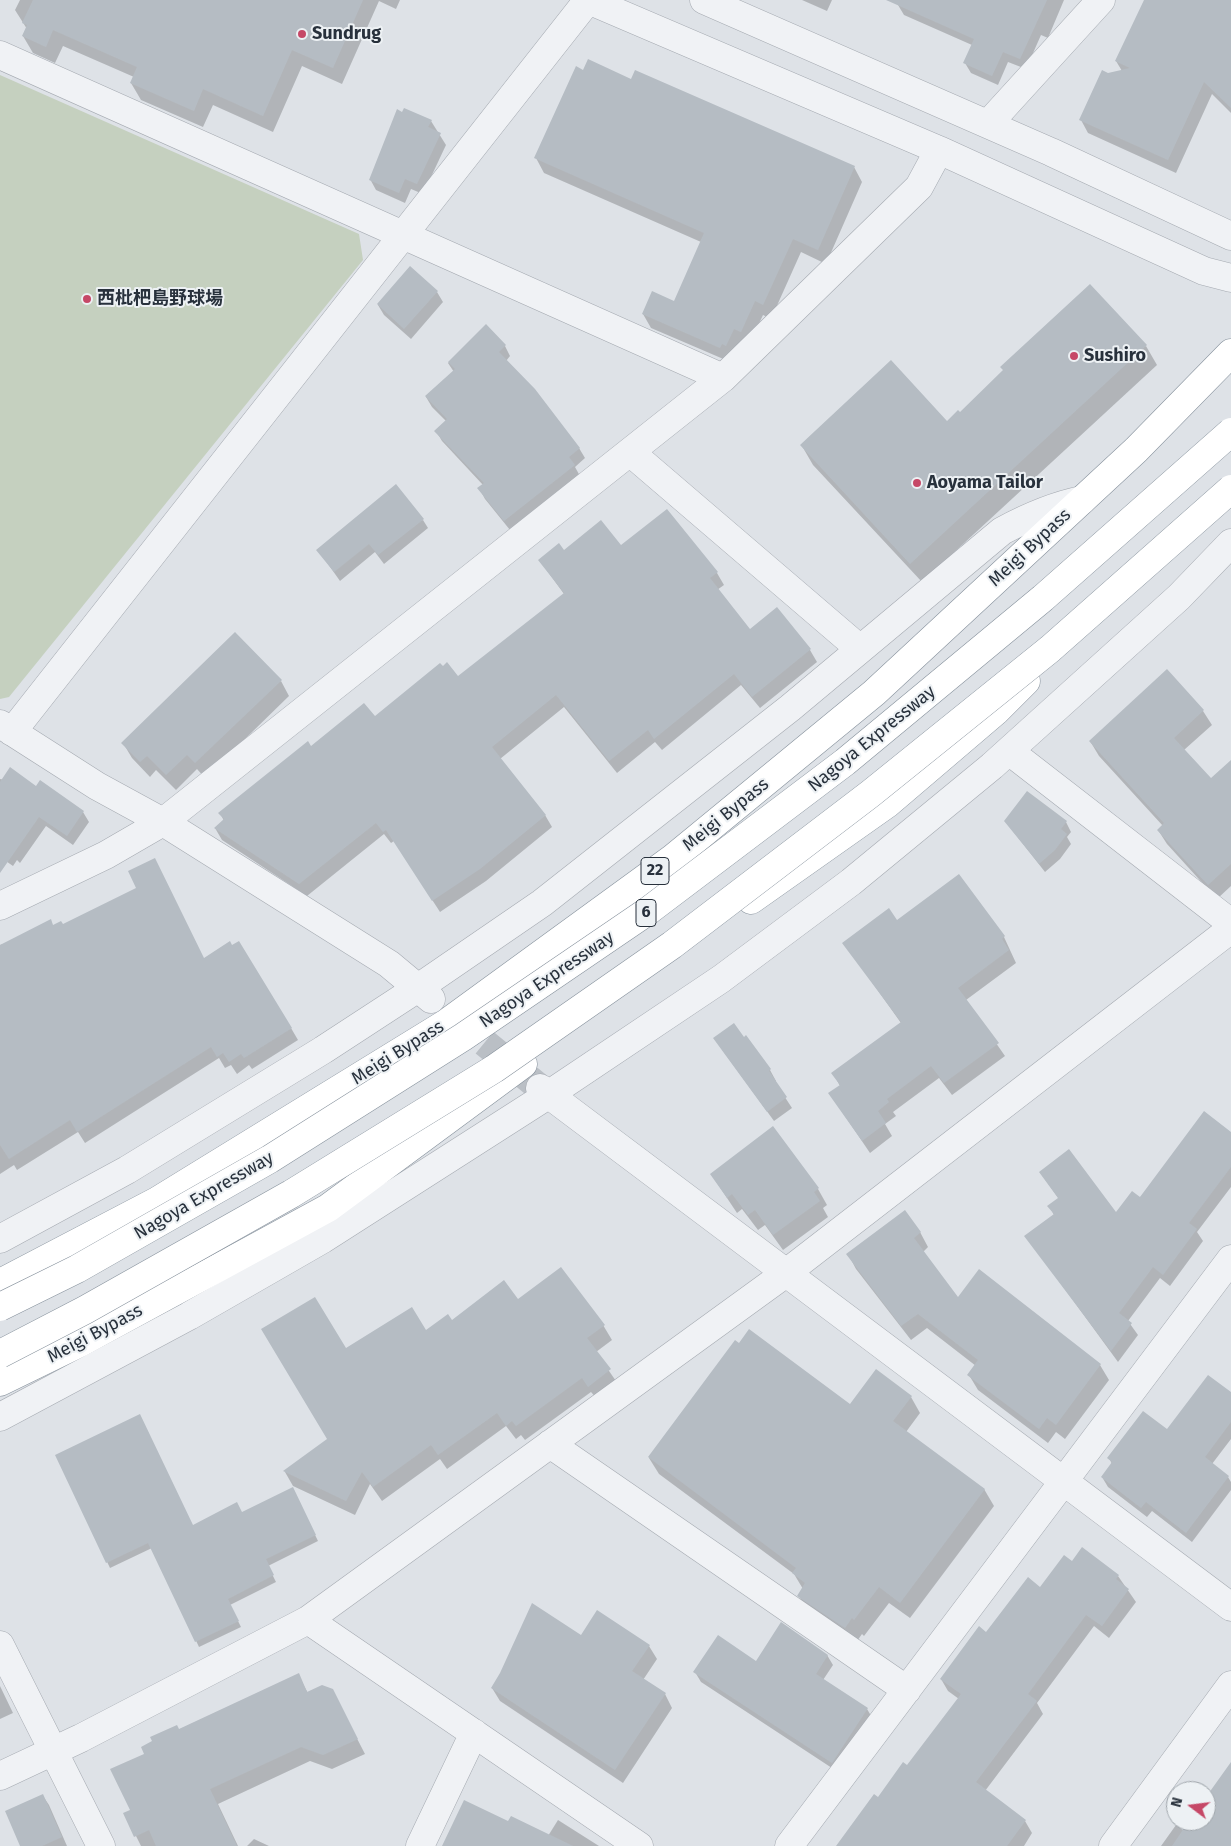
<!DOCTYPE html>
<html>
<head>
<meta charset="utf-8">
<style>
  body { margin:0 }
  #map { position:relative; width:1231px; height:1846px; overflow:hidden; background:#dee2e7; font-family:"Fira Sans",sans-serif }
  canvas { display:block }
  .north { position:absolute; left:1166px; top:1781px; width:50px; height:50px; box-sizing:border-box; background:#edf1f4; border:1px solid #9ea4aa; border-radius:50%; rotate:285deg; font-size:14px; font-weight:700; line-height:20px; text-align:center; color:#28313c }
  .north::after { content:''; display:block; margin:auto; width:18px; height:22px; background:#c64867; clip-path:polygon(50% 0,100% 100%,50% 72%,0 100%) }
</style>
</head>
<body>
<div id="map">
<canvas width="1231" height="1846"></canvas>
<div class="north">N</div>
</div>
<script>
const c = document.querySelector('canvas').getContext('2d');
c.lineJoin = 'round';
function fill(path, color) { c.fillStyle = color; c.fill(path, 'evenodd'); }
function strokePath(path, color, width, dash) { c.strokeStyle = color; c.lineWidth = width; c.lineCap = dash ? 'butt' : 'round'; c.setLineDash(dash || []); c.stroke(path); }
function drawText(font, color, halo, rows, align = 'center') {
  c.font = font + ' "Fira Sans","Noto Sans JP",sans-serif'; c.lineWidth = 4; c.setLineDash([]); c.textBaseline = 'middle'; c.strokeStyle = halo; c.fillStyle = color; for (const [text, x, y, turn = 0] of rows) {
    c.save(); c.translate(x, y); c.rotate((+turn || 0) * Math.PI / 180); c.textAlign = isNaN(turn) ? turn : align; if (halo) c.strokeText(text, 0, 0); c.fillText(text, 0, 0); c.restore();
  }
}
const green = new Path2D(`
  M0,75L359,234L363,260L9,697L0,699Z`);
const shadow = new Path2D(`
  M20,0H400L396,9L379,1L342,84L302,66L273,132L213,105L203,127L141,100L131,83L134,77L63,46L55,63L33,53L23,36L27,29L15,10Z
  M802,0H832L827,11Z
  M900,0H1064L1048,38L1041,35L1026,69L1008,62L998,85L971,73L965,63L972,45L904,15L898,5Z
  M1156,0H1231V113L1212,94L1176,173L1088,133L1081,120L1108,74L1122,71L1116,61Z
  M584,71L632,80L854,167L862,182L826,264L801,252L771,319L763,315L749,345L728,361L651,328L643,314L675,302L701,242L544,173L536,158Z
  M431,121L446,145L423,194L411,189L405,203L376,190L370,179Z
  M437,292L443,302L411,339L384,315L378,305Z
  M486,326L505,346L510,356L506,361L579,448L585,458L575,467L580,476L510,530L485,499L479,488L483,485L442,441L436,431L446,421L432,407L426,397L454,372L448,363Z
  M1146,346L1157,365L922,582L813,465L802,446L947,422L960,414Z
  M423,520L428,528L384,564L375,552L340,581L318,550Z
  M621,547L717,573L724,585L717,590L749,631L810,650L817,662L760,708L741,685L662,750L655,742L617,773L564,707L500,759L545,815L552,827L486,881L440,912L394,841L391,843L384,834L307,896L222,840L215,828L224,821L220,813L311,748L458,678L564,594L540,561L564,552Z
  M1167,671L1203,711L1212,725L1184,750L1211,780L1231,761V886L1217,899L1167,844L1158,830L1163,826L1099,756L1090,741Z
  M281,681L289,696L205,778L197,769L176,790L156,770L150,777L132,758L123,743Z
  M0,779L36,787L83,812L89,822L73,845L46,826L20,863L17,860L13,866L0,857Z
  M1005,821L1066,822L1071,832L1067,837L1071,844L1060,859L1045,872Z
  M959,876L1004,937L1016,963L966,1000L1005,1056L952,1095L939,1078L893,1112L896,1116L885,1124L892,1136L870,1153L830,1094L840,1086L833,1073L901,1023L844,943L897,922Z
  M63,926L204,959L291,1028L298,1040L252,1069L249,1065L237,1074L231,1065L225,1068L219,1058L85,1143L78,1132L17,1170L14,1165L0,1174V945L54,927Z
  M746,1037L770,1070L776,1081L775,1082L792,1108L774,1121L721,1048Z
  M773,1128L818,1189L827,1205L823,1208L828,1217L783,1250L765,1225L758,1230L742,1209L737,1213L711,1174Z
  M1231,1133V1187L1197,1232L1203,1241L1170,1286L1160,1278L1128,1321L1138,1335L1118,1362L1026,1236L1054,1215L1049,1206L1059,1199L1040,1172L1116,1214Z
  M920,1232L928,1247L923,1252L958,1299L1100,1365L1109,1380L1065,1439L1056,1432L1048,1443L978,1390L969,1375L976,1366L927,1328L911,1340L856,1269L848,1254Z
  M518,1301L603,1325L612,1340L596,1352L618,1384L598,1400L591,1392L525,1440L521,1435L516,1439L506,1426L447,1469L440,1459L382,1501L370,1484L355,1515L293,1486L285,1472L329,1440L345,1350L425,1332L452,1321Z
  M1231,1394V1439L1212,1464L1228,1477L1231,1482V1490L1192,1542L1152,1511L1147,1517L1108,1487L1102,1477L1112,1464L1109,1458L1167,1431Z
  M911,1397L920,1413L906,1432L984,1489L994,1506L910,1618L889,1603L864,1636L862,1634L855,1644L808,1612L799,1596L803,1589L794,1574L659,1474L649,1458L850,1406Z
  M56,1455L193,1526L242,1513L295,1494L318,1541L268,1566L276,1582L230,1605L241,1627L199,1647L152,1548L110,1568Z
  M1072,1562L1118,1576L1136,1602L1109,1638L1094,1626L1037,1703L1043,1714L985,1791L1025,1821L1032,1833L1024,1846H837L907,1767L959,1699L948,1691L941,1679L987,1633Z
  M581,1637L649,1646L657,1659L643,1680L665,1694L672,1708L623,1783L500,1701L492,1688Z
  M827,1655L833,1665L823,1680L867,1709L873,1719L838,1772L701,1682L695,1672L757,1663Z
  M298,1675L308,1693L332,1690L365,1754L332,1769L310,1761L218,1804L238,1846H141L125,1814L131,1811L145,1754L178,1730Z
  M0,1686L13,1713L0,1719Z
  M1231,1764L1230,1846H1161L1176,1825L1184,1831L1191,1821H1206V1800Z
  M43,1796L49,1805L67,1846H22Z
  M558,1820L599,1846H444L509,1823L548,1836Z
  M254,1839L269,1846H247Z`);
const building = new Path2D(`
  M33,0H363L333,68L292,50L263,116L203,89L194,111L130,83L137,67L53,30L46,47L22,36L27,25L22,23Z
  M886,0H1047L1020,59L1003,52L992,76L963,63L974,39Z
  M1144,0H1231V108L1204,82L1168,160L1079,120L1102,70L1108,73L1130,68L1115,61Z
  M588,59L631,79L635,70L855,166L818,250L793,239L763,305L755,301L741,332L734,329L726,346L722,344L720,348L642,314L652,291L674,301L704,233L534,158L576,66L583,70Z
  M404,108L432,120L428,127L441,133L417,184L405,179L399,193L369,180L397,109L402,112Z
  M410,266L438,291L404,329L377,304Z
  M1090,284L1147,345L910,564L800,445L891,360L947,421L958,410L960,412L1003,370L1000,367Z
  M486,324L506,345L499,352L535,389L580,448L569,457L575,465L504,521L477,488L484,483L434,431L447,419L425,396L455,369L448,362Z
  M396,484L424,519L378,555L369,544L334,572L316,550Z
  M667,509L718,572L710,578L750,629L777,607L811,649L752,697L734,674L654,739L648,730L609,761L556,695L492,747L546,815L480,869L432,901L386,830L383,832L376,823L299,884L214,828L224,819L218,813L308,741L311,746L364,703L375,716L440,663L443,666L447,662L458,676L564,593L538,560L559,543L564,550L601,520L621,545Z
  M235,632L282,680L195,763L187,755L166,775L147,756L140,762L121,743Z
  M1167,669L1204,710L1174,738L1211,778L1231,760V864L1208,885L1157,830L1164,823L1089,741Z
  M10,767L36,786L40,780L84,811L67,836L39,817L0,873V782Z
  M1027,791L1067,821L1061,829L1067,834L1055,850L1039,864L1004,821Z
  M155,858L204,958L230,941L232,945L239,941L292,1028L244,1058L241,1054L229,1062L223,1053L217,1057L211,1047L77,1132L70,1120L9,1159L0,1145V945L51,919L53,925L61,921L63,924L136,888L128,871Z
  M959,874L1005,936L1002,939L1009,950L958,988L999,1043L944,1083L931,1066L887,1099L889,1102L878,1111L886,1123L862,1141L828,1093L840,1085L831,1073L901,1022L842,943L889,908L897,920Z
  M734,1023L744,1037L746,1035L771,1069L769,1071L787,1097L767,1112L713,1038Z
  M1204,1111L1231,1132V1167L1189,1223L1197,1229L1163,1275L1153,1267L1119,1313L1132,1323L1111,1351L1024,1236L1054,1214L1047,1206L1058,1198L1039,1172L1069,1149L1116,1212L1132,1191L1140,1197Z
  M773,1126L819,1188L814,1192L820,1201L773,1235L755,1210L748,1215L732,1194L727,1198L710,1174Z
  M905,1210L921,1232L914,1238L958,1297L979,1269L1101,1364L1056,1425L1047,1418L1039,1429L967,1375L978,1360L918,1314L901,1326L846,1254Z
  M561,1267L605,1325L587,1338L611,1369L588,1387L582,1378L516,1426L512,1421L506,1426L497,1413L438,1455L431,1445L373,1487L362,1472L346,1501L283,1471L327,1439L261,1329L315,1297L346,1348L412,1307L426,1330L448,1314L452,1320L504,1280L518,1299Z
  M749,1329L850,1404L876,1369L912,1396L893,1421L985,1489L900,1603L879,1587L854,1620L852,1618L845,1628L797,1596L805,1583L792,1573L796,1568L648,1457L735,1340L739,1343Z
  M1208,1375L1231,1392V1422L1205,1457L1229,1476L1186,1533L1146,1502L1141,1508L1101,1477L1112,1462L1107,1458L1143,1411L1167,1429Z
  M140,1414L193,1525L237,1502L242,1512L293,1487L316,1535L266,1559L274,1575L228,1599L239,1621L195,1642L148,1543L106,1563L55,1455Z
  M1082,1547L1119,1575L1116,1579L1129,1589L1102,1626L1086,1615L1028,1694L1037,1701L976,1782L1026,1820L1007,1846H836L874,1794L878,1797L903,1762L907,1765L961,1694L940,1679L979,1626L986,1632L1028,1577L1040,1587L1064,1555L1072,1561Z
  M532,1603L581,1635L597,1610L650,1645L632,1671L666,1693L615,1770L491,1688L500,1673Z
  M781,1622L828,1655L816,1674L868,1708L832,1763L693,1672L718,1635L756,1661Z
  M299,1673L307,1692L322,1685L333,1689L358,1739L323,1755L301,1747L210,1789L237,1846H156L149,1830L134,1837L123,1813L130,1810L110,1769L144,1754L141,1747L152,1741L150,1737L177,1725L179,1729Z
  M1231,1762V1846H1172L1189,1821H1206V1797Z
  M43,1794L62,1837L42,1846H20L5,1811Z
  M464,1800L508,1821L511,1816L573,1846H442Z`);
const minorTunnel = new Path2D(`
  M452,1016L540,1088`);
const minor = new Path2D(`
  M704,0L1051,152L1231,236
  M0,55L723,378
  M988,124L1101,0
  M630,452L860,649
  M0,724L97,786L163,822L389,964L431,999
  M12,732L588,0L939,150L1204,271L1231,278
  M1009,751L1231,923
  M0,906L106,855L163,822L723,378L919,187L939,150
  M540,1088L1231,1607
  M0,1239L127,1170L323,1050L418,988L542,903L790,708L1002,531C1028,517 1053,506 1082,500
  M0,1417L189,1316L323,1239L548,1095L721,979L851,882L992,766L1179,597L1231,543
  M550,1444L907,1690
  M308,1620L639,1846
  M0,1645L101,1846
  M0,1776L81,1738L308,1620L786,1273L1231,929
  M420,1846L474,1733
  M789,1846L1231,1259
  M1113,1846L1231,1685`);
const highway = new Path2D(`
  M751,900L887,804L996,711L1026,681
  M0,1283L157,1201L445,1024L673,858L874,693L1136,450L1231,353
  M0,1382L80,1343L328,1208L523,1064`);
const highwayBridge = new Path2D(`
  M0,1307L77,1269L270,1159L463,1037L648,911L845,762L1043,598L1231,432
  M0,1354L85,1310L291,1194L494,1069L672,945L870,794L1050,649L1231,489`);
const markers = [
  [302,34,5,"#c64867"],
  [87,299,5,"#c64867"],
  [1074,356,5,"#c64867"],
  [917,483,5,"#c64867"]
];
const shields = [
  [655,871,28],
  [646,913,20]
];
const shieldNames = [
  ["22",655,871],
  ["6",646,913]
];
const poiNames = [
  ["Sundrug",312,34],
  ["西枇杷島野球場",97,299],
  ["Sushiro",1084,356],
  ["Aoyama Tailor",927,483]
];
const streetNames = [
  ["Meigi Bypass",1030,548,-43],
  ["Nagoya Expressway",872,739,-39],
  ["Meigi Bypass",726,815,-39],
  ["Nagoya Expressway",547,980,-34],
  ["Meigi Bypass",398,1053,-32],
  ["Nagoya Expressway",204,1196,-30],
  ["Meigi Bypass",95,1334,-28]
];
fill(green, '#c5d0bf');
fill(shadow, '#0003');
fill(building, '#b5bcc3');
strokePath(minorTunnel, '#babfc5', 28, [28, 14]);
strokePath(minor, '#a4a9b0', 29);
strokePath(highway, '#86919c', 29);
strokePath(minor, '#f0f2f5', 28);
strokePath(highway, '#fff', 28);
strokePath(highwayBridge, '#86919c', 29, []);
strokePath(highwayBridge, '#fff', 28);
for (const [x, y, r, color] of markers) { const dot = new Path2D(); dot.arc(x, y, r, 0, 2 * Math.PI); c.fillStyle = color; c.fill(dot); strokePath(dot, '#edf1f4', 2); }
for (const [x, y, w] of shields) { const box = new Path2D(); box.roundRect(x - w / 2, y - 13.5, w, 27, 4); c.fillStyle = '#edf1f4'; c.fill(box); strokePath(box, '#28313c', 1); }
drawText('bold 16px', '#28313c', null, shieldNames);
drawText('bold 18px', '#28313c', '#edf1f4', poiNames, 'left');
drawText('18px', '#28313c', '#edf1f4', streetNames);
</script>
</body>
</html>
